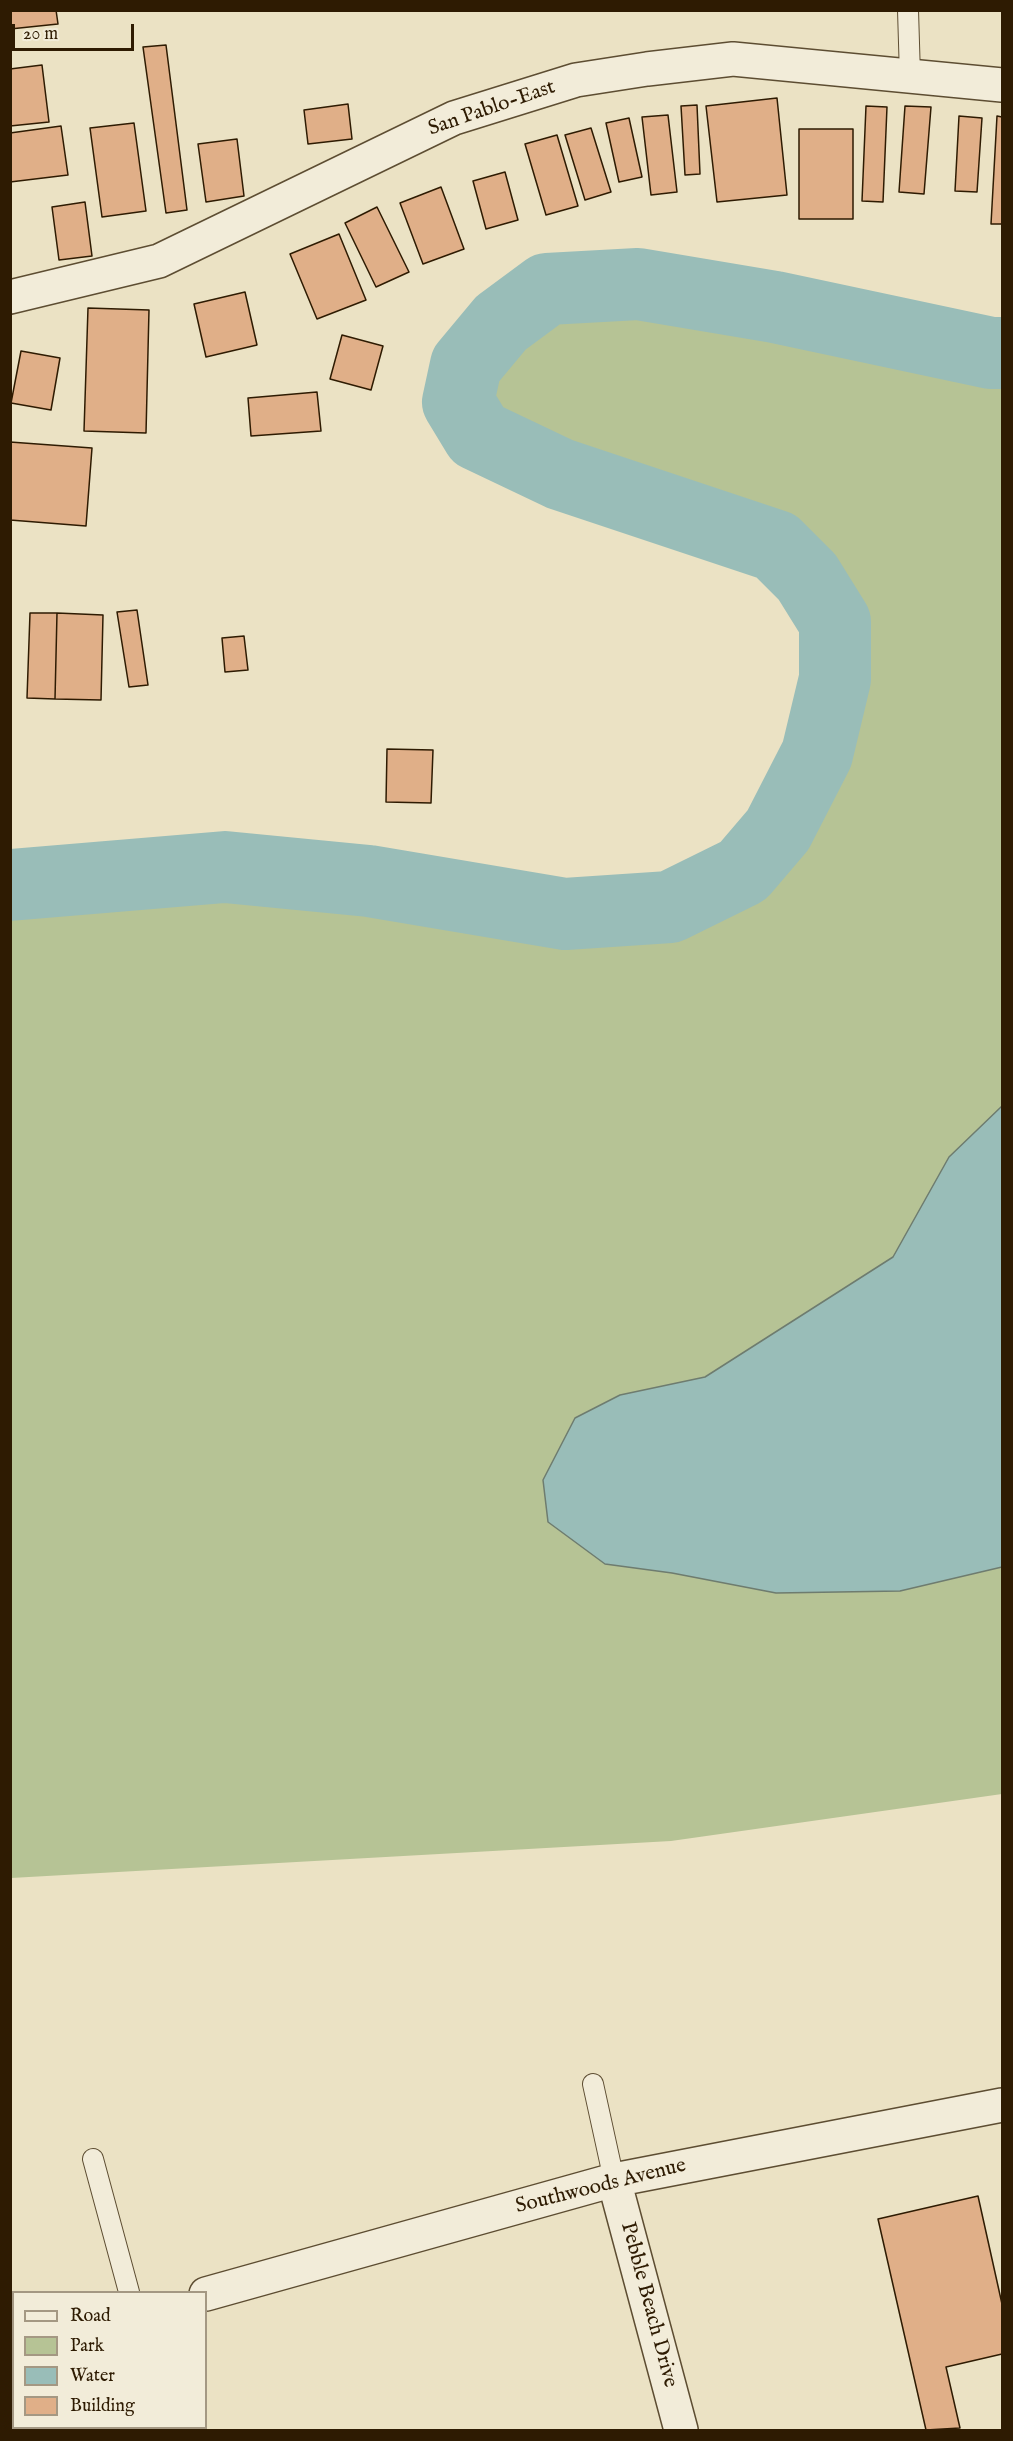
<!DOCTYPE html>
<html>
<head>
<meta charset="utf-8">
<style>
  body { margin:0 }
  #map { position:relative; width:1013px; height:2441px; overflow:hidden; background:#ebe2c4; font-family:"IM FELL English",serif }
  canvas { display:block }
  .frame { position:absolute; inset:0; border:12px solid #2e1b02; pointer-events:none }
  .legend { position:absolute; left:12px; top:2291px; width:195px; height:138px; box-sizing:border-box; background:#f2ecd9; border:2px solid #a49883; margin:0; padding:8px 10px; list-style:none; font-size:18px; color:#2e1b02 }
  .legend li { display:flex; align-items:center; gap:12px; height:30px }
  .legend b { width:30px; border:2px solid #a49883 }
  .scale { position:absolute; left:12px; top:24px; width:122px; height:27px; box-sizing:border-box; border:3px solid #2e1b02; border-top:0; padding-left:8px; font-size:18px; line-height:21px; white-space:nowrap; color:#2e1b02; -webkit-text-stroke:4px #f2ecd9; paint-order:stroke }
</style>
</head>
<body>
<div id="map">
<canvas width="1013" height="2441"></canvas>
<div class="frame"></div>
<ul class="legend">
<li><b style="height:8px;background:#f2ecd9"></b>Road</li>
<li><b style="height:16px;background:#b6c395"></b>Park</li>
<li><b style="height:16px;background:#99bdb8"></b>Water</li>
<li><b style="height:16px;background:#e0af88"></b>Building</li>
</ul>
<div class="scale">20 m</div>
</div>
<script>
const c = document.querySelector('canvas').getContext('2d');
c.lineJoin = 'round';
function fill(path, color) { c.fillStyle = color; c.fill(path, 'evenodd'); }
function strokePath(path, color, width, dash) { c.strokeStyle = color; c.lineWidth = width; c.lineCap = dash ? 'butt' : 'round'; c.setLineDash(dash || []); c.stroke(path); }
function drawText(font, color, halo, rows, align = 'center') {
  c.font = font + ' "IM FELL English",serif'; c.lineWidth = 4.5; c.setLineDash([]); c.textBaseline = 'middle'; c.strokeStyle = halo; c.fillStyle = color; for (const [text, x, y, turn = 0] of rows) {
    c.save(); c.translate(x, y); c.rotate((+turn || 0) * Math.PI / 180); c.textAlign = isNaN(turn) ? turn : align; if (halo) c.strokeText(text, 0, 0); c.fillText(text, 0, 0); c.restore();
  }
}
const green = new Path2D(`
  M638,284L775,307L991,353H1002V1794L671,1841L11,1878V885L225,867L369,881L566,914L670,907L743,871L778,830L817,754L835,679V622L807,577L776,546L560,474L478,435L458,402L466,365L501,323L547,289Z`);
const water = new Path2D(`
  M1002,1106V1567L900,1591L776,1593L672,1573L605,1564L548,1522L543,1480L575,1418L620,1395L705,1377L893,1257L949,1157Z`);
const river = new Path2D(`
  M10,885L225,867L369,881L565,914L670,907L743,871L778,830L817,754L835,679V622L807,577L776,546L560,474L478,435L458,402L466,365L501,323L547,289L638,284L775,307L991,353H1002`);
const building = new Path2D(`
  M10,10H56L58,24L10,29Z
  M166,45L187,210L166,213L143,47Z
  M42,65L49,122L10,126V69Z
  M777,98L787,195L717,202L706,106Z
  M348,104L352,139L308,144L304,110Z
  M697,105L700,174L685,175L681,106Z
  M866,106L887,107L883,202L862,201Z
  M905,106L931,107L924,194L899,192Z
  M668,115L677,192L651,195L642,117Z
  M959,116L982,118L977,192L955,191Z
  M997,116L1002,117V224H991Z
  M629,118L642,177L619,182L606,123Z
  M134,123L146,211L102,217L90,128Z
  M61,126L68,175L10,182V133Z
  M591,128L611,192L585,200L565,135Z
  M799,129H853V219H799Z
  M557,135L578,206L546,215L525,144Z
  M237,139L244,196L206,202L198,144Z
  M505,172L518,220L486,229L473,181Z
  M441,187L464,249L423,264L400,203Z
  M85,202L92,256L59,260L52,207Z
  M377,207L409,272L376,287L345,223Z
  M339,234L366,300L317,319L290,254Z
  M245,292L257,345L206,357L194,304Z
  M88,308L149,310L146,433L84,431Z
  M342,335L383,346L371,390L330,379Z
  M21,351L60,358L51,410L11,403Z
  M317,392L321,431L251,436L248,398Z
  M10,442L92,448L86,526L10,520Z
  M137,610L148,685L129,687L117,612Z
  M30,613H57L55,699L27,698Z
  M57,613L103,615L101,700L55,699Z
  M244,636L248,670L225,672L222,638Z
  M387,749L433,750L431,803L386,802Z
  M978,2196L1002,2304V2354L946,2367L960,2428L926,2430L878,2219Z`);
const service = new Path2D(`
  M908,10L910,76
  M593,2084L614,2180
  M93,2159L129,2292`);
const minor = new Path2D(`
  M10,297L159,261L454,118L576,80L647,69L733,59L1002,85
  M614,2180L681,2430
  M206,2294L614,2180L1002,2105
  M10,2359L14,2358`);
const streetNames = [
  ["San Pablo-East",492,109,-19],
  ["Southwoods Avenue",601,2187,-14],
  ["Pebble Beach Drive",648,2305,75]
];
fill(green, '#b6c395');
fill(water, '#99bdb8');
strokePath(water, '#6e7c6f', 1.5);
strokePath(river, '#99bdb8', 72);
fill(building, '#e0af88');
strokePath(building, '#2e1b02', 1.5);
strokePath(service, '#5d4d32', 22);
strokePath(minor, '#5d4d32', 36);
strokePath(service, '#f2ecd9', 20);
strokePath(minor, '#f2ecd9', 33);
drawText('21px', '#2e1b02', '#f2ecd9', streetNames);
</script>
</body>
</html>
